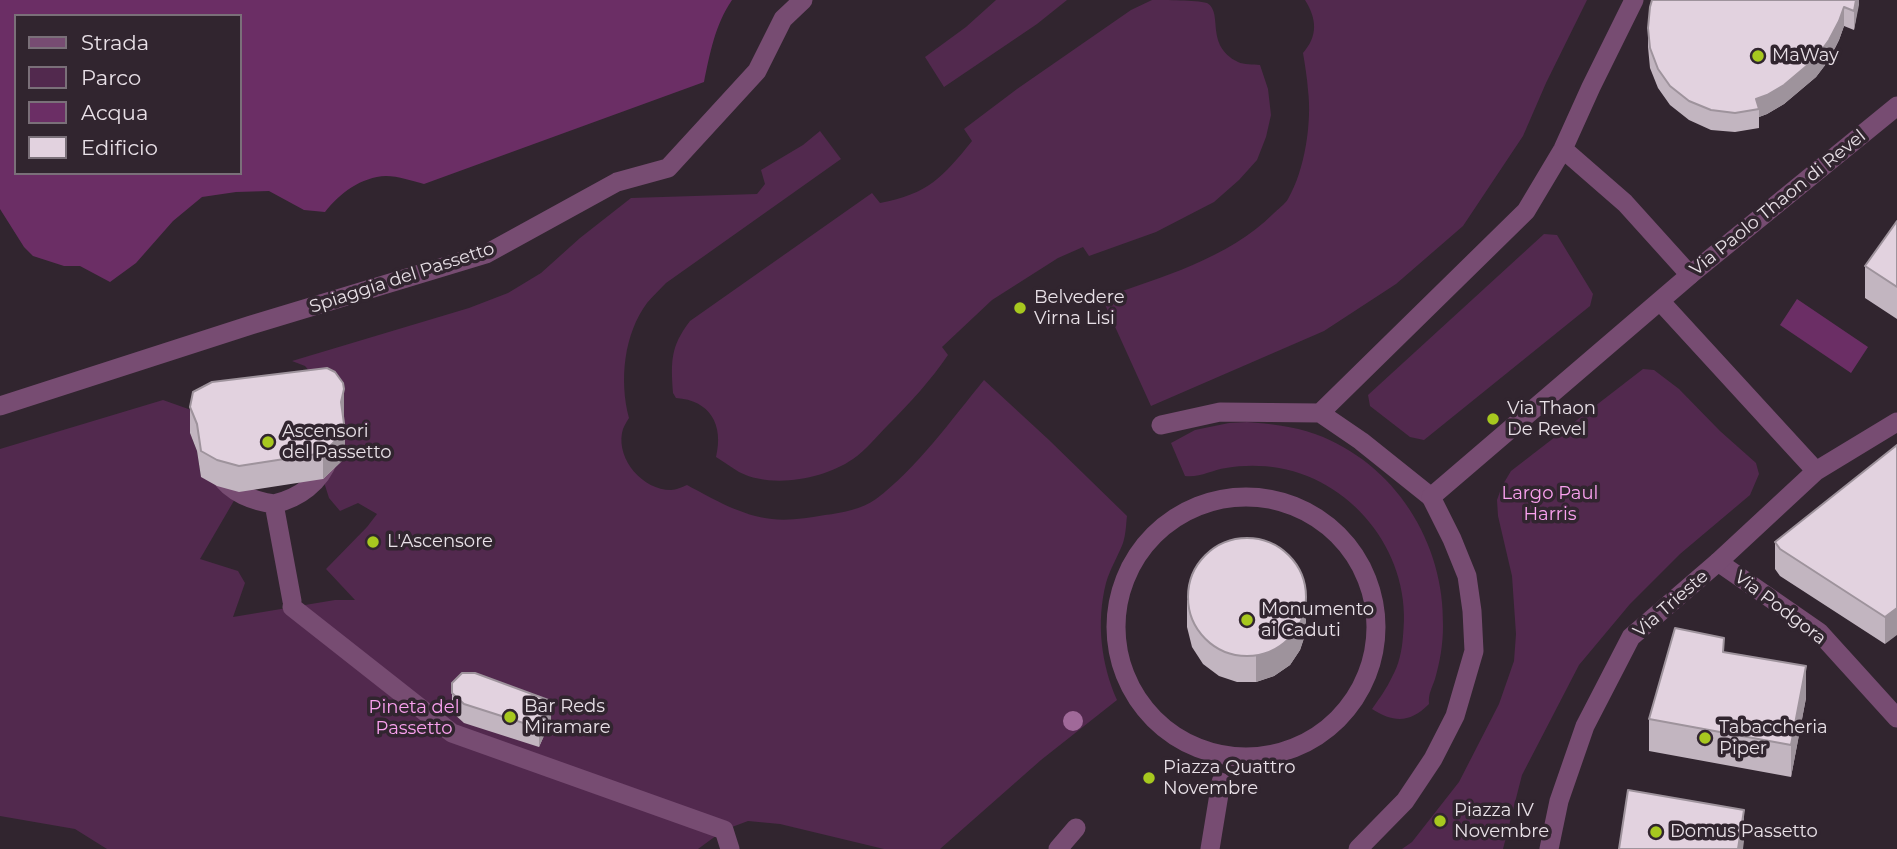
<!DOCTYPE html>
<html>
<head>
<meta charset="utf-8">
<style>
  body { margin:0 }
  #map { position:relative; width:1897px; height:849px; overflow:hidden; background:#31252f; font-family:Montserrat,sans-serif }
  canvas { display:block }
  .legend { position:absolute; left:14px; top:14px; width:228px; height:161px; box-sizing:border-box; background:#31252f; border:2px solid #7a7079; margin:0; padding:9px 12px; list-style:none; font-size:21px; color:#e8e0e7 }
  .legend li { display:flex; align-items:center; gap:14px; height:35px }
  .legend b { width:35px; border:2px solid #7a7079 }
</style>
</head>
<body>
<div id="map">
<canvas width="1897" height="849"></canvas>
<ul class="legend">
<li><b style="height:9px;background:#774c72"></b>Strada</li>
<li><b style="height:19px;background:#52294e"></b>Parco</li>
<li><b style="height:19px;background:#6b2e65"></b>Acqua</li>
<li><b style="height:19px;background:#e2d2df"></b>Edificio</li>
</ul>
</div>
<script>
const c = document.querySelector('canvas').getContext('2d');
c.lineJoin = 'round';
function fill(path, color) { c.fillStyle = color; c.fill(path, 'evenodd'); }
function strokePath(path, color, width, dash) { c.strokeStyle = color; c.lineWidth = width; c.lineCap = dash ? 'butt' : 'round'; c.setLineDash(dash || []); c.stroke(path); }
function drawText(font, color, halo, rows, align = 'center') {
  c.font = font + ' Montserrat,sans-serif'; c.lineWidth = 7; c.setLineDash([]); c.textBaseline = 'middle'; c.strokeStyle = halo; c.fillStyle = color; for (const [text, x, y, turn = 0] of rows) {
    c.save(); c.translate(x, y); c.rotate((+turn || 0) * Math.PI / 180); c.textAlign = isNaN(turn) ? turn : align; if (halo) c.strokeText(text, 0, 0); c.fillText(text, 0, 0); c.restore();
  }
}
const green = new Path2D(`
  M996,0H1067L1037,24L944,87L925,57L966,27Z
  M1152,0C1166,0 1195,0 1207,3C1224,13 1204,45 1238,62C1244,65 1253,64 1260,65L1268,89L1271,115L1266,137L1257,160L1239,180L1214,202L1156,232L1089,256L1083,247L1058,258L992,300L942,347L948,355C931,380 910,403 888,425C877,436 866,450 853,459C824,479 772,489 739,472C731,467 724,462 716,457C724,425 710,400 676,398L673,393C671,362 670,347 690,321L872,193L880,203C928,194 943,177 972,141L964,129L1017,89L1131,10Z
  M1305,0H1587L1546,83L1523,136L1463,226L1396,284L1324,331L1151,406L1102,298C1162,277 1227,259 1273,214C1278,209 1285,204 1288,199C1305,170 1312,122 1308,90C1307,77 1305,65 1303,53C1318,36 1317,19 1305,0Z
  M820,131L841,159L666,283C660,289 653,296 647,303C624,334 619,380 629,418C626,423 623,427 622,433C617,460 643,490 671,490C676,490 682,487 687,485C713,499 742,516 772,519C788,521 808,518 825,515C842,513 862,509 876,499C916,469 952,419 984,380L1049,440L1127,516C1126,524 1126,534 1123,543C1118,556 1110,569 1106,583C1096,622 1101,664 1117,700L1041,760L940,849H884L780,824L748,821L724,830L698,849H107L75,829L0,816V449L163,400L194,411L190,433L197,451L201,477L239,492L200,559L238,571L245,583L233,617L335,600H355L326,569L367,527L377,514L358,503L340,511L329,498L323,479L341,428L344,415L343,410L305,366L292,361L469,308L508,293L541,273L580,238L631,198L757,194L765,184L761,170L803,145Z
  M1544,234L1557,235L1593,294L1590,306L1424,440L1410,437L1370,406L1368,395Z
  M1643,369L1654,370L1679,389L1720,431L1756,463L1759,474L1750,495L1680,554L1630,604L1579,665L1522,775L1503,849H1402L1412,842L1459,782L1499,704L1514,661L1516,634L1512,576L1498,516L1497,500L1502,486L1511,471Z
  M1247,422C1270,424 1293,426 1315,434C1395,463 1445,543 1443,626C1443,644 1440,662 1435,679C1432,688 1428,694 1429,704C1410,723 1394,723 1372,709C1379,699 1387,688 1392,677C1399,665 1402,650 1403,636C1413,558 1357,482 1279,468C1262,465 1243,465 1226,468C1212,470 1199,478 1185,476L1171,443L1195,430L1229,423Z`);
const water = new Path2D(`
  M0,0H732C715,25 710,53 704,82L424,184C413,181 398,176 386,176C361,177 340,193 325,212L304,210L269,191L236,192L202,197L173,221L136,263L110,282L80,266H64L33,256L24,247L0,209ZM16,16H240V173H16Z
  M1797,299L1868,347L1851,373L1780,325Z`);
const service = new Path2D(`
  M1058,849L1076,828`);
const pedestrian = new Path2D(`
  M0,406L251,325L486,254L617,182L668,168L757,71L783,19L803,0
  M220,475C230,493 254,501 274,504L292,601
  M1116 627a130 130 0 1 1 260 0a130 130 0 1 1-260 0Z
  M274,504C299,498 320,483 329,458
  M292,607L452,733L724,830L730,849
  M1210,849L1221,782`);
const minor = new Path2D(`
  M1563,149L1625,203L1690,275
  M1320,413L1526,211L1563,149L1591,87L1634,0
  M1161,425L1220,412L1320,413L1361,441L1431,497
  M1718,562L1819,632L1897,718`);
const tertiary = new Path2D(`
  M1660,301L1816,471
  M1358,849L1405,801L1433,759L1455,716L1474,651L1472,611L1467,576L1452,539L1431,497L1690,275L1897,106
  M1549,849L1559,801L1585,726L1631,637L1718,562L1816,471L1897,422`);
const trees = [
  [1073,721]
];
const wall = new Path2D(`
  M1859,0L1854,30L1844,26L1839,40L1829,60L1816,77L1784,104L1767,114L1759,117V128L1735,132L1711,130L1689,120L1670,105L1658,88L1650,68L1648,47V28Z
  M1897,221V319L1865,298V266Z
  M190,407L344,415L345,458L323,479L239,492L217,486L201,477L197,451L190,433Z
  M1897,445L1885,644L1780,576L1775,569V542Z
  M1187,600L1306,632L1300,650L1290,665L1274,676L1256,682H1237L1219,676L1203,664L1192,647L1187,627Z
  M1724,652L1806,698L1791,777L1649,751V719Z
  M452,683L551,720L539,747L464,723L452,712Z`);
const shadedWall = new Path2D(`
  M1856,0H1859V5L1854,30V11Z
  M1844,7V26L1839,40L1829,60L1816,77L1784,104L1767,114L1759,117V109L1756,99Z
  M344,389V415L341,428V402Z
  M345,431V458L323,479V453Z
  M1306,605V632L1300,650L1290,665L1274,676L1256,682V656Z
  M1897,608V635L1885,644V617Z
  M1806,666V698L1791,777V745Z
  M551,701V720L539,747V728Z
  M1744,810V841L1743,849H1738Z`);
const building = new Path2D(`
  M1652,0H1856L1854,11L1844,7L1839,21L1829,40L1816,58L1784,85L1767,95L1756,99L1759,109L1735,113L1711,110L1689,101L1670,86L1658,69L1650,48L1648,28L1650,7Z
  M1897,221V287L1865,266Z
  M327,368L335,372L343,383L344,389L341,402L345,431L323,453L239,466L217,460L201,451L197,424L190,407L193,392L212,382Z
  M1897,445V608L1885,617L1780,549L1775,542Z
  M1188 597a59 59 0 1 1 118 0a59 59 0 1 1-118 0Z
  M1675,628L1724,638L1723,652L1806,666L1791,745L1649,719Z
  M462,673H475L551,701L539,728L464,704L452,693V683Z
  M1628,790L1744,810L1738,849H1619Z`);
const markers = [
  [1758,56,7,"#a7c81f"],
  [1020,308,7,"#a7c81f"],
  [1493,419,7,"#a7c81f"],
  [268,442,7,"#a7c81f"],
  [373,542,7,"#a7c81f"],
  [1247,620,7,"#a7c81f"],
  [510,717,7,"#a7c81f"],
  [1705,738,7,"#a7c81f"],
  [1149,778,7,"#a7c81f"],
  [1440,821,7,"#a7c81f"],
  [1656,832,7,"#a7c81f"]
];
const poiNames = [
  ["MaWay",1772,56],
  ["Belvedere",1034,298],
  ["Virna Lisi",1034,319],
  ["Via Thaon",1507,409],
  ["De Revel",1507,430],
  ["Ascensori",282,432],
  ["del Passetto",282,453],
  ["L'Ascensore",387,542],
  ["Monumento",1261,610],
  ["ai Caduti",1261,631],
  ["Bar Reds",524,707],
  ["Miramare",524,728],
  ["Tabaccheria",1719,728],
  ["Piper",1719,749],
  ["Piazza Quattro",1163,768],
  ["Novembre",1163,789],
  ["Piazza IV",1454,811],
  ["Novembre",1454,832],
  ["Domus Passetto",1670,832]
];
const streetNames = [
  ["Via Paolo Thaon di Revel",1778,203,-39],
  ["Spiaggia del Passetto",402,278,-18],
  ["Via Trieste",1671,604,-41],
  ["Via Podgora",1780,608,37]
];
const parkNames = [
  ["Largo Paul",1550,494],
  ["Harris",1550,515],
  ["Pineta del",414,708],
  ["Passetto",414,729]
];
fill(green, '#52294e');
fill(water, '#6b2e65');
strokePath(service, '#774c72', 19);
strokePath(pedestrian, '#774c72', 19);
strokePath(minor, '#774c72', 19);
strokePath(tertiary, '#774c72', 19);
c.fillStyle = '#a06999';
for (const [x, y] of trees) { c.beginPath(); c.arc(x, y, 10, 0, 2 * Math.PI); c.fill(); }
fill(wall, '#c2b5c0');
fill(shadedWall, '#9e939c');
fill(building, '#e2d2df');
strokePath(building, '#9e939c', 2);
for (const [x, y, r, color] of markers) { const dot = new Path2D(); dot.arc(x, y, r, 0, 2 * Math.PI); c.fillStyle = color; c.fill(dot); strokePath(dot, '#31252f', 2.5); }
drawText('18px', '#e8e0e7', '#31252f', poiNames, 'left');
drawText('18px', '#e8e0e7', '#31252f', streetNames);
drawText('18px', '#faa1ef', '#31252f', parkNames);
</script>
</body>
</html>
